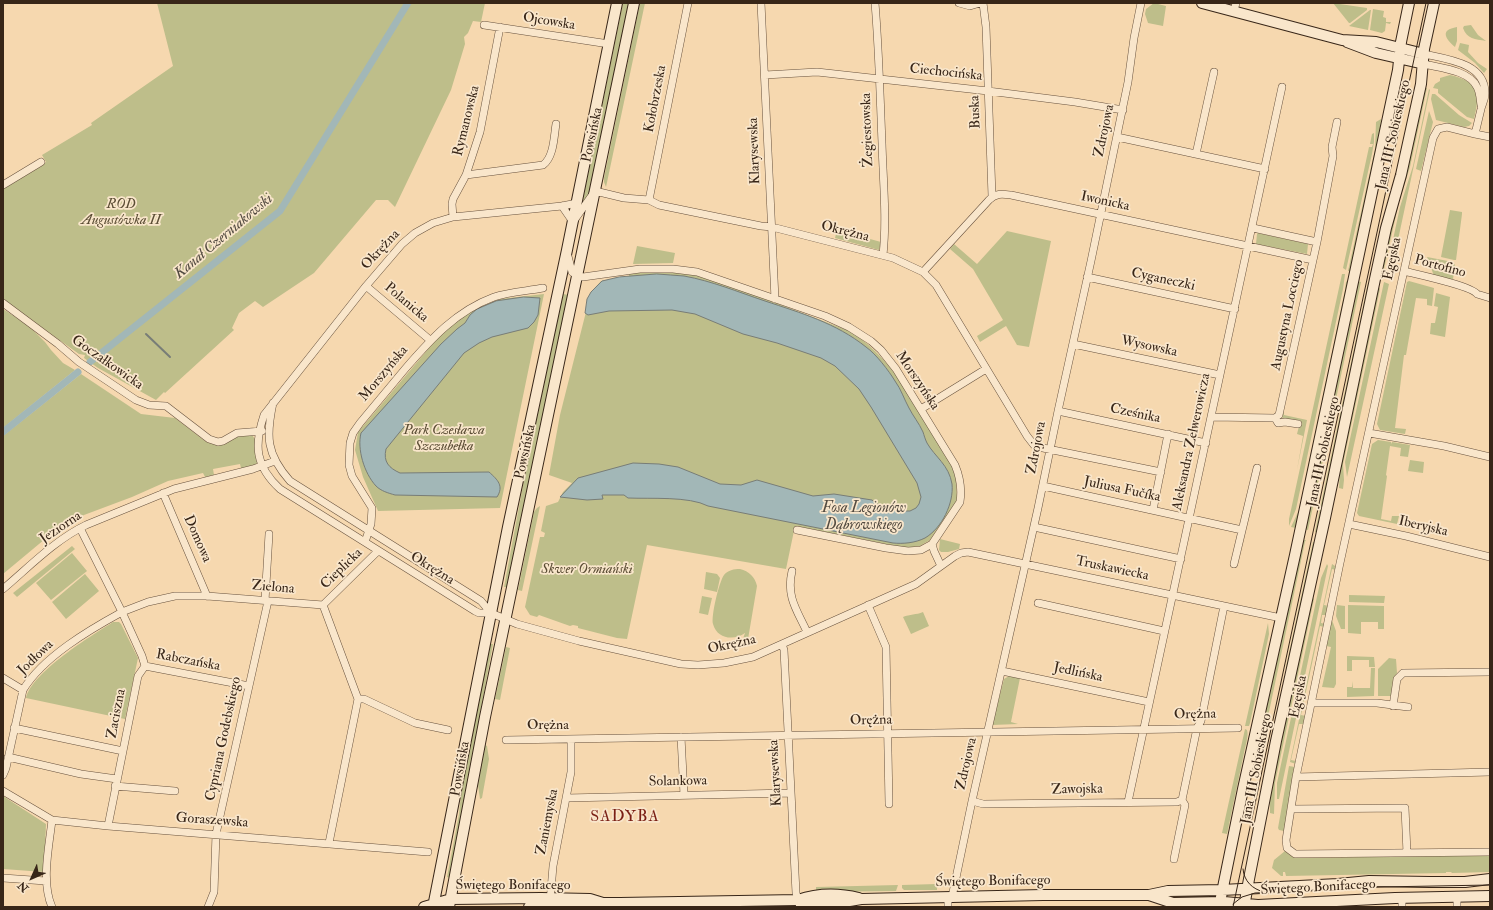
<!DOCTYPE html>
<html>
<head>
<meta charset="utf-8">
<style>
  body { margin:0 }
  #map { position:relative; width:1493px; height:910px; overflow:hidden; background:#f6d8af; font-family:"IM FELL Double Pica",serif }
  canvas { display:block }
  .frame { position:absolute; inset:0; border:4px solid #382618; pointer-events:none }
  .north { position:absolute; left:12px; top:858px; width:40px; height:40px; -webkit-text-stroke:3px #f9e6cb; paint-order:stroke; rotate:225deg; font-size:11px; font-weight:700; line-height:16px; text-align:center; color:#382618 }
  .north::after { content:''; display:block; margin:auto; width:14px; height:18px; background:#382618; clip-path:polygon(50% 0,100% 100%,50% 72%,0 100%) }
</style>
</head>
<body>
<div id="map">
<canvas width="1493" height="910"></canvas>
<div class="frame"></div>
<div class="north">N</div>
</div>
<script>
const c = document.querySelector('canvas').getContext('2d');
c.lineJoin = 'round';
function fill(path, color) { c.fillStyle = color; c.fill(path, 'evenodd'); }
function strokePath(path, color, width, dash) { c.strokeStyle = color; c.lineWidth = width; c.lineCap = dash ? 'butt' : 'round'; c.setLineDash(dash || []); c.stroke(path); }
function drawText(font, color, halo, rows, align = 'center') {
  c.font = font + ' "IM FELL Double Pica",serif'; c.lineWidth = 3.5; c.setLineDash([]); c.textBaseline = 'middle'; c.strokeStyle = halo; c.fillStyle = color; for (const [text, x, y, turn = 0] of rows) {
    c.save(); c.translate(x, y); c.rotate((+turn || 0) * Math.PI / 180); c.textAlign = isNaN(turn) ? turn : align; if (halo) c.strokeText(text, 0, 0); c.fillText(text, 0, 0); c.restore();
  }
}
const green = new Path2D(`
  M157,3H485L481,22L473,21L468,33L464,37L465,44L451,90L395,207L388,200H376L314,273L263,307L255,301L239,313L232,328L234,330L165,393L164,392L156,400L98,368L84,358L85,355L79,354L3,300V189L46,162L42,155L92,125L91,123L173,66Z
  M623,3H628L626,15L589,195L582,204Z
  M640,3H645L606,187L604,182V178Z
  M1154,3L1166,6L1163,26L1148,23L1145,14L1146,9Z
  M1333,3L1367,8V10L1350,23H1349Z
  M1373,9L1384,11L1383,17L1386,18V22H1391L1390,24L1386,23L1385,31L1382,33L1370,30Z
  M1370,10H1371L1368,30L1349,26Z
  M1471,25L1478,35L1486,41C1475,39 1467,39 1463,28L1464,26Z
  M1457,27V41L1455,47C1446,39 1439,30 1457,27Z
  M1460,43L1469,45L1468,52L1478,63L1487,69L1484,73L1475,63L1458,50Z
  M1450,75C1479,82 1481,91 1474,119L1467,117L1438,93V89L1433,88L1435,84L1440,81V78Z
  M1424,88H1427L1410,167L1399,202L1382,278L1380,277Z
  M1429,89L1430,90L1392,268L1389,267L1388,263L1400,207L1413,166Z
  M1432,94H1435L1459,115L1472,123L1469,126L1464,127L1436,120L1431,99Z
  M1429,111L1433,122L1421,171L1416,169Z
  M1381,119L1380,133L1351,271H1348L1375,149L1376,122Z
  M1374,133V142L1372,154L1346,270L1343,268L1369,147H1372L1373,144H1370L1372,134Z
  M1450,210L1462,212V214L1456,260H1454L1441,257Z
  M837,230L881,242L879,250L835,238Z
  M1007,231L1051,241L1029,347L1017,345L1006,326L980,342L977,336L1003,320L973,269L950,249L954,244L977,264Z
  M1258,233L1308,244L1307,254L1256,244L1257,234Z
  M637,246L675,253L673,263L633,264Z
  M1427,257L1453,262L1455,265L1453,279L1448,280L1434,276Z
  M634,272H671L698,275L750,293L852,332C898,363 922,417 951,463L956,475L957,500L930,540L920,546L906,548L795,526L786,569L647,545L627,639L617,638L578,628V626L573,625L570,626L539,615L537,617L530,615L525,607L540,537H544L545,533L541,531L546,506L558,502L563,492L572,483L549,475L560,415L591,292L601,281L629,276V273Z
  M1342,274H1345L1343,289L1296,509L1289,526V519Z
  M1349,279L1296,528L1291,527L1299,510L1345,290L1346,282Z
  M1357,281L1361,282L1308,530L1304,529Z
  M1409,281L1434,288L1432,306L1427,305V299L1416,298L1406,355H1404L1395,428L1406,429L1405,434L1380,430L1377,424L1407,282Z
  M1384,282L1389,284L1347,477L1345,462Z
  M1368,283L1370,284L1318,533L1315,532Z
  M1378,285L1380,289L1343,464L1344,480L1343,489L1339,488L1340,469Z
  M1436,293L1450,297L1445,337L1430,334L1431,323H1435L1438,307L1434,306Z
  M544,294L500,508L378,511L363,477L355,450L358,432L446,328L464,314L500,299Z
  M563,294L569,295L508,587H504L524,480Z
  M3,309L28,325L45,342L51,350L63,363L75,370L3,428Z
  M81,374L141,414L175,418L205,441L210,442L239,435H252L255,439L257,463L255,465L243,469L241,468L240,464L213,469L214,475L205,477L203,473L168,481L132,497L84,515L57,529L3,574V436Z
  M1284,410V415L1307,420L1297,470L1303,436L1297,434L1300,422L1282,419Z
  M1378,440L1391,442V444L1392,442L1410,445L1408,457L1400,456L1401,448L1390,446L1386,475L1387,476L1381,519L1391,521L1392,516H1399L1397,524L1359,516L1357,513L1372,444Z
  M1410,460L1424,462L1423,473L1408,471Z
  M540,506L522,591L518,590L534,512L537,508Z
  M940,539L960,544L959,549L948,552H941L939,550Z
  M1302,540H1306L1305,542L1266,726L1262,725Z
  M1313,542H1315L1288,667H1286Z
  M72,546L75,549L17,597L13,593Z
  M72,553L87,571L51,600L36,583Z
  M1327,564L1328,566L1279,799H1277V783L1321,578Z
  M1332,564L1335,566L1336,570L1332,569L1324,605L1329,606L1327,615H1322L1321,623L1325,624L1324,627L1320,626L1301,715L1306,716L1304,724H1299L1291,760L1296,761V764L1290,762Z
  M740,569C749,571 755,577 757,586L747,645L741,644L745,633C734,641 717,639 713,624C711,616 719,582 724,575C728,570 734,569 740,569Z
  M706,572L717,574L720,578L717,592L704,589Z
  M85,574L99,591L66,619L52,602Z
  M1349,595L1385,596L1384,603L1349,602Z
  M702,596L712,598L708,615L699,613Z
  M1313,598L1314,599L1275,783L1274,814L1270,813V796L1280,742L1306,619Z
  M1337,605L1345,606V629H1341L1336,616Z
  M1348,605L1384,606V629H1378V622H1361V634L1348,633Z
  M923,612L929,626L911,634L903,617C910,614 916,615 923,612Z
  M1332,620L1336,631V684L1334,688L1322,687L1331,647L1326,646Z
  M113,622H119L121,624L138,658L125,719L26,698C32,672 91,636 113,622Z
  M1268,623L1269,634L1250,723L1249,726H1245Z
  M490,644H493L450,878L447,877L459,814L462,784Z
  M506,647L510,648L500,700L495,699Z
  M1347,656L1374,657L1375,667H1369V660H1352V671H1347Z
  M1389,658L1396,659L1397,673L1393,679L1392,696H1378V669Z
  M1371,668H1375L1374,696L1347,697V687H1352V681L1353,688H1370Z
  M1009,676L1020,678L1011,722L1018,724L992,725L1004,679Z
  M1245,729L1247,730C1249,736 1245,747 1244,753L1227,834L1222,833Z
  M1260,735L1264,736L1255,778L1252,777Z
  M485,745L487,746L489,759L482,798L480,799L478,785Z
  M1289,766L1295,767L1284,831L1279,830L1278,828Z
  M3,796L46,824L44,872L3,869Z
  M1285,851L1293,857L1299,858L1490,855V872L1452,873L1451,872H1446V873L1286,876L1285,872H1283V876H1281L1272,868L1274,860Z
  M937,884V890H904L902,888V885Z
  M898,885L896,891L816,892V887Z`);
const water = new Path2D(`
  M657,274C666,275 675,275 684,276C712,281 738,292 765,301C801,313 836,323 866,347C876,354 889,371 895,381C901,389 904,399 909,408C913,416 919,423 923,432C924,435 925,439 927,443C935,457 949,465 952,484C954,503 942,528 925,538C915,543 903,544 893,543L708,506C689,496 650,499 628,498L624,495H602L603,499L587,500L560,497L578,478L633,463L659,464L678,467L720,484L741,485L757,480L813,496L834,494L872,500L877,504L904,511H910L916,508L919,504L921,497L917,483L871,407L859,389L835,366L821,358L777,343L743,334L695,314L672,310L609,311L588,315L585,313L587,299L591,292L602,281L619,277Z
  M524,297L540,298L538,315L534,322L528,328L492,337L479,343L464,353L386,449C383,462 389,468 400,473L489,472C498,480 504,486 497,497L395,495C388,493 381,491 376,486C364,473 357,449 361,433L441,344L457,329L465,323L470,315L477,309L496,301Z`);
const stream = new Path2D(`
  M146,334L170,357`);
const canal = new Path2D(`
  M90,362L280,211L408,3
  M3,432L78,372`);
const street = new Path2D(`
  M761,3L775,299
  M875,3C879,50 880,96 882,143C883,180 887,218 883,255
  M959,3L970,6L980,3
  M983,3L986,27L992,196
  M1234,11L1236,3
  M484,25L609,44
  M1424,54C1447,59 1486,63 1485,94C1485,100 1482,104 1481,109C1479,117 1477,126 1475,134L1490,137
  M1424,64C1440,68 1469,70 1477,87C1480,92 1480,99 1481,105
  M765,75L817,72L988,91L1075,102L1123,110
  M1475,134L1447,127L1438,129L1433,138L1340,563L1296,777L1490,772
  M1117,137L1265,169
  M1196,154L1214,72
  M466,175L543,165C554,157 554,136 556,124
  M3,185L41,162
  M649,200L688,3
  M562,206L573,222L595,191L624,198L649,200L659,205L761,226L772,227L893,258L923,272L936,285L1027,436L1034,445L1043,448L1161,472
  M453,217L452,204L453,199L466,175L480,132L500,27
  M1253,228L1317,242
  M568,256L572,272L578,276L583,277L640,269H673L697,272L825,316L849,327L871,341L881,350L896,369L955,465C960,477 962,489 960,502L932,544L921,550L908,551L886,548L797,530
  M1404,271C1416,274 1472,286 1477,294L1490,298
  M923,272L989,200C996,193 1002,194 1011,195L1313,260
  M1087,277L1235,309
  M366,286L430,340
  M3,303L58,344L79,362L136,400L149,405L166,406L209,439L218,442L223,441L237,433L262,431
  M1073,344L1220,375
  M273,403C266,436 266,454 290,481L481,601L491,613L517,624L579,641L681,664L698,665L724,663L753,657L916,584L955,556L961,553L968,552L1281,618
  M921,409L986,369
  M1058,411L1206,443
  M1212,417L1275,418L1279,415L1317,242L1333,156L1332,147L1337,122
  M1275,418L1278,423L1285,422L1298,424
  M1369,433L1444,446L1490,457
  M1043,486L1242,530
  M163,493L207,596
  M1153,510L1168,434
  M1349,524L1406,536L1490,557
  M1034,527L1181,559
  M80,528L122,612L148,602L175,596H207L323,605L358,699
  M365,542L371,524L372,508L352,476L349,465L350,443L353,433L360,423C375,405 390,387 405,369C431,339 456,311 494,297C509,292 527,291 543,288
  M932,544L934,551L941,566
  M1234,564L1257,468
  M792,571C786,597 797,610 807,632
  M3,589C29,567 55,540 86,525L174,489L253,469L275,461
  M265,601L269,534
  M1038,603L1164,631
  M323,605L378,551
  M868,605L886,647L889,804
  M491,613H479L475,611L280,489C255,466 254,445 264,415L366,286L402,244L415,233L433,223L453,217L562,206L577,203
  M782,644L784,650L796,893L800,907
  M145,666L249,686
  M1002,671L1149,702
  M3,678L23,690
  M358,699H364L415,723L448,730
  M1312,703H1377L1408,707
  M1393,706L1397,679L1403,673L1490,672
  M14,728L123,751
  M681,737L684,795
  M506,740L1238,728
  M8,757L81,774L117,779
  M3,775L6,768L23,690C43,657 89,630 122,612L142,656L145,666L138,676L108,826
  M1296,777L1286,840L1287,848L1295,854L1490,852
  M115,786L175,791
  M3,791L52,820L108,826L428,852
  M566,798L790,793
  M972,801L983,804L1177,802L1182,800L1197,728L1201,721L1224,606
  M1128,802L1282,87
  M1291,809L1405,808L1407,853
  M52,820C49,847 41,882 52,907
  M329,843L358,699
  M1174,859L1185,805L1182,800
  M3,878L46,881
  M948,897V907
  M952,897L972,801L1038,508L1058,411L1091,261L1128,82L1134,38L1141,3
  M1457,897V907
  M1402,898V907
  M550,902L553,866L571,772V739
  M208,907L214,892L216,834L268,601`);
const secondary = new Path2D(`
  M1202,3L1342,40L1376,42L1424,54
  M1347,42L1376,53L1424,64
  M1149,895L1173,903L1224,902L1258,905L1395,898L1490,896
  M798,900C818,893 838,893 859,898
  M424,907L451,899L541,898L590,899L603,903
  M433,907L508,527L567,250L617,3
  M449,907L485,717L634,3
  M529,907H590L603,903H620L798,900C819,905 840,903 861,899L1043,895H1149L1168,891L1222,890L1338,884L1369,881L1430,882H1465L1490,879
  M1219,907L1243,789L1295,555L1398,70L1401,42L1409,3
  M1244,907L1249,879L1276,741L1325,518L1375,279L1386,228L1401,175L1421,84L1424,49L1434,3`);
const tram = new Path2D(`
  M1243,869C1244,881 1252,889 1264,892
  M1233,904L1242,897L1255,893L1380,887L1490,885
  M1233,907L1426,3`);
const streetNames = [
  ["Ojcowska",549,22,9],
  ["Ciechocińska",946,73,6],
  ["Kołobrzeska",656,99,-79],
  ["Buska",976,112,-92],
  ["Rymanowska",467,121,-76],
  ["Żegiestowska",868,130,-92],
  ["Zdrojowa",1105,131,-78],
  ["Powsińska",593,135,-78],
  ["Jana III Sobieskiego",1394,135,-77],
  ["Klarysewska",755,151,-92],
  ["Iwonicka",1105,202,12],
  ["Okrężna",845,232,14],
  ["Okrężna",381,250,-47],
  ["Egejska",1393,259,-78],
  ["Portofino",1440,267,15],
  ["Cyganeczki",1163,280,12],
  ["Polanicka",406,303,40],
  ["Augustyna Locciego",1288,315,-78],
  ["Wysowska",1149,347,12],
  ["Goczałkowicka",107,363,35],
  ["Morszyńska",384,374,-50],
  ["Morszyńska",917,381,56],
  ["Cześnika",1135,414,12],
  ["Aleksandra Zelwerowicza",1192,442,-78],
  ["Zdrojowa",1037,448,-79],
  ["Powsińska",526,452,-78],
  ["Jana III Sobieskiego",1324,452,-78],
  ["Juliusa Fučíka",1122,490,12],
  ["Iberyjska",1423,527,13],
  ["Jeziorna",61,528,-34],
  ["Domowa",197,539,66],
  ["Cieplicka",342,569,-44],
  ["Okrężna",432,569,32],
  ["Truskawiecka",1112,569,12],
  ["Zielona",273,588,5],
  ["Okrężna",732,645,-12],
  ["Jodłowa",36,658,-44],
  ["Rabczańska",188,661,11],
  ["Jedlińska",1078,673,12],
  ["Egejska",1299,697,-79],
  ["Zaciszna",117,714,-79],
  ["Orężna",1195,715,-1],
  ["Orężna",871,721,-1],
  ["Orężna",548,726],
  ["Cypriana Godebskiego",224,739,-78],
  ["Zdrojowa",967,764,-77],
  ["Powsińska",461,769,-80],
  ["Jana III Sobieskiego",1257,769,-79],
  ["Klarysewska",776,773,-93],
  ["Solankowa",678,782,-1],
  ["Zawojska",1077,790,-1],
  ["Goraszewska",212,821,4],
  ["Zaniemyska",548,822,-79],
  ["Świętego Bonifacego",993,882,-1],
  ["Świętego Bonifacego",513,886],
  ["Świętego Bonifacego",1318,888,-3]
];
const parkNames = [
  ["ROD",121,205],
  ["Augustówka II",121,221],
  ["Park Czesława",444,431],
  ["Szczubełka",444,447],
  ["Skwer Ormiański",587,570]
];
const waterNames = [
  ["Kanał Czerniakowski",224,237,-40],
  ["Fosa Legionów",864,509],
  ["Dąbrowskiego",864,526]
];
const quarterNames = [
  ["SADYBA",625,818]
];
fill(green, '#bebe8a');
fill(water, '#a2b7b7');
strokePath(water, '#787d77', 1);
strokePath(stream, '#787d77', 2);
strokePath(canal, '#a2b7b7', 7);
strokePath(street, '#68523e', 8);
strokePath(secondary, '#382618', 12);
strokePath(street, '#f9e6cb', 7);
strokePath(secondary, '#f9e6cb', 10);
strokePath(tram, '#382618', 1);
drawText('14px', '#382618', '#f9e6cb', streetNames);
drawText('italic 14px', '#5a4c34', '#f9e6cb', parkNames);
drawText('italic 15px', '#524a40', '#f9e6cb', waterNames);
c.letterSpacing = '1px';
drawText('16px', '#7a1f14', '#f9e6cb', quarterNames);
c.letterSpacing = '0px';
</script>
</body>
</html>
